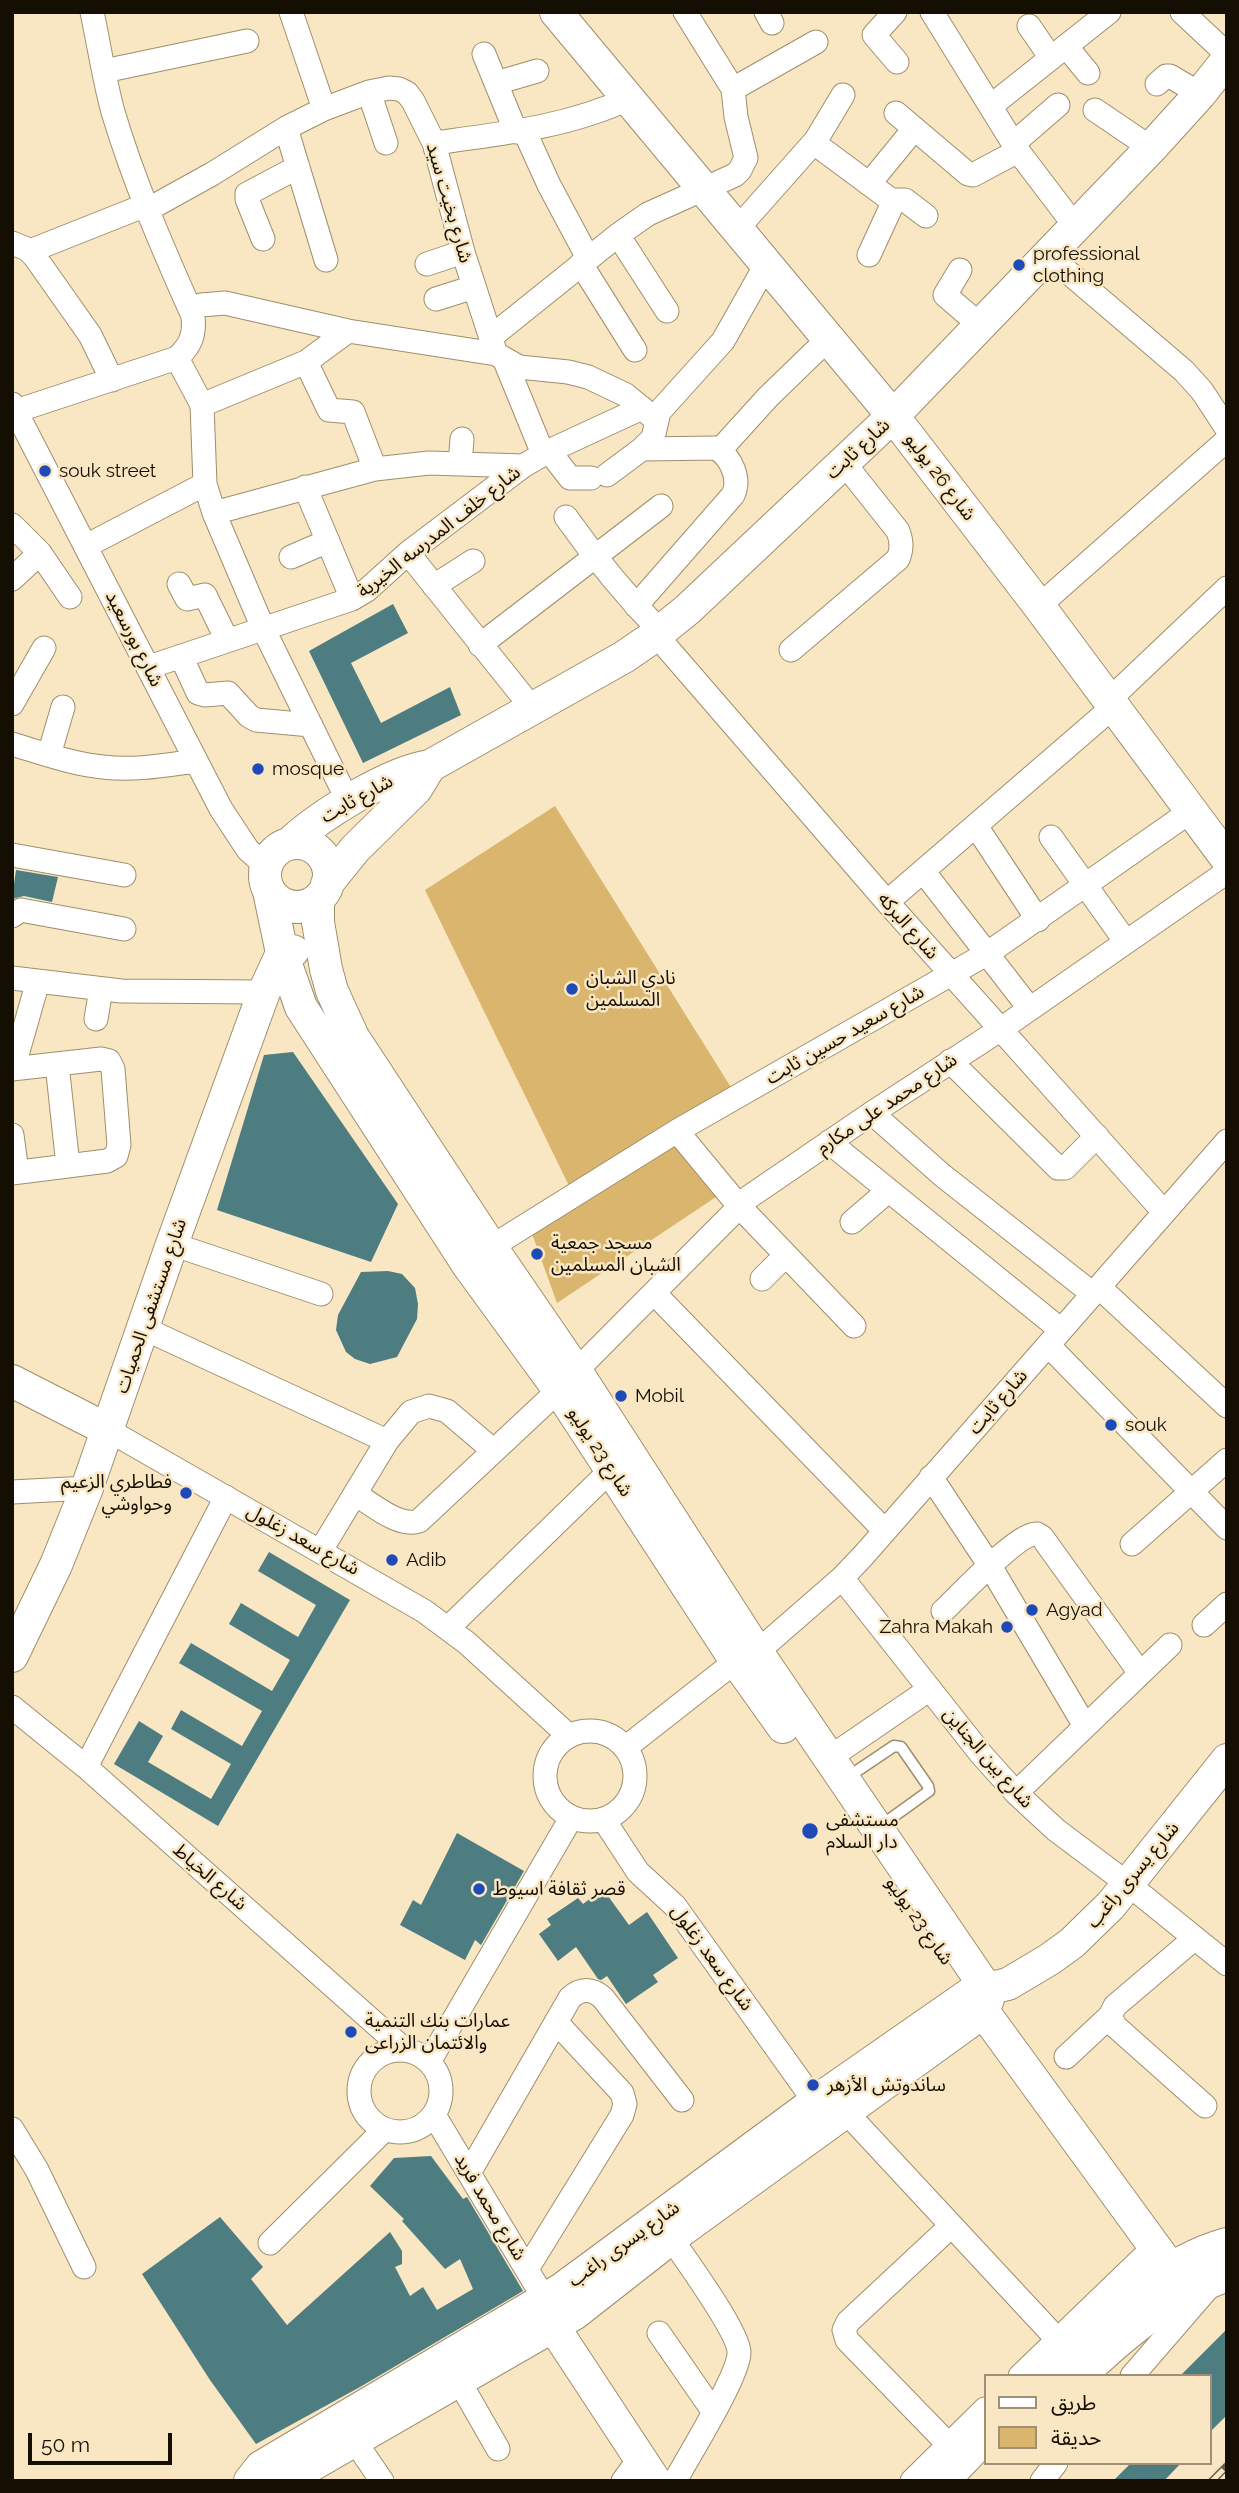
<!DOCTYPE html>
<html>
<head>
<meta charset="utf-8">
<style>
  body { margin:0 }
  #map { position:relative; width:1239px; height:2493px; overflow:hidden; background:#f9e6c2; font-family:Raleway,"Noto Sans Arabic",sans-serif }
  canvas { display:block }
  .frame { position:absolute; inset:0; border:14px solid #150f03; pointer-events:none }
  .legend { position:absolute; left:984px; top:2374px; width:228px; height:91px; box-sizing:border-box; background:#f9e6c2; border:2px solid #9e9076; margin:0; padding:9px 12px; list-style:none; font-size:21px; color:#150f03 }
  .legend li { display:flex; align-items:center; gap:14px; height:35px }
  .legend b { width:35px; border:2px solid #9e9076 }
  .scale { position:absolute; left:28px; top:2433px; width:144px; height:32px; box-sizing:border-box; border:4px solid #150f03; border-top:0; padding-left:9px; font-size:21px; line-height:24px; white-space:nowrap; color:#150f03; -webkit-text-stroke:5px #f9e6c2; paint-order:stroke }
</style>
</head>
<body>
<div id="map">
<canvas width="1239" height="2493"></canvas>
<div class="frame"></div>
<ul class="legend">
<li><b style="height:9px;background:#fff"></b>طريق</li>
<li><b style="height:19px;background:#d9b56d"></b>حديقة</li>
</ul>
<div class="scale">50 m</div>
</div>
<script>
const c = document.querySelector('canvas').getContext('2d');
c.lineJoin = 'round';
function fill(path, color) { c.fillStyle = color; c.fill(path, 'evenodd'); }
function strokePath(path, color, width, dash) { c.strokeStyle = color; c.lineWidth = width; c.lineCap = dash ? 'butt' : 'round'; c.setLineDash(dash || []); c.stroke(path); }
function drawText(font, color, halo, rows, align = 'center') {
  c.font = font + ' Raleway,"Noto Sans Arabic",sans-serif'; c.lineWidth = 5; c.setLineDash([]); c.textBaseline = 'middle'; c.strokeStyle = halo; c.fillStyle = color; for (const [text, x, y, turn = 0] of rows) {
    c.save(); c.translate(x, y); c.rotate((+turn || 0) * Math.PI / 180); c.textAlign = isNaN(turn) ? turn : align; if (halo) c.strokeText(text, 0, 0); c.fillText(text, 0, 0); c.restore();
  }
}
const green = new Path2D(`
  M555,806L732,1089L571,1190L425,890Z
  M677,1138L722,1193L557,1303L530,1228Z`);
const building = new Path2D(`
  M393,604L408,633L351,663L381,723L450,687L461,715L363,763L309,651Z
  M16,870L58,877L52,902L24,896L12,899Z
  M293,1052L398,1204L371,1262L217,1210L264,1055Z
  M388,1271L402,1274L415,1288L418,1304L417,1319L397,1357L370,1364L355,1359L346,1352L336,1330L338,1315L361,1272Z
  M269,1552L350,1600L218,1826L114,1764L139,1721L163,1736L148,1762L211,1799L231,1764L171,1729L181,1710L242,1746L262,1711L179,1663L191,1643L272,1691L290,1660L229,1624L241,1603L298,1637L316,1605L258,1571Z
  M457,1833L524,1871L481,1945L475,1940L465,1960L400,1925L413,1900L421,1905Z
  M603,1889L629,1925L647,1912L678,1958L653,1975L658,1982L626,2004L607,1976L601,1980L598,1979L576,1947L558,1961L539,1934L551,1925L547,1919L578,1898L583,1904Z
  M431,2156L463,2199L467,2197L523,2291L360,2387L256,2444L210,2380L142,2274L220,2217L263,2267L251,2279L287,2325L390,2232L402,2251V2264L395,2267L410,2296L423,2287L437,2310L473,2289L460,2259L445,2269L402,2221L404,2219L370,2186L394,2158Z
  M1227,2329V2415L1209,2433V2376H1180Z
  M1131,2463H1181L1164,2481H1113Z`);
const lane = new Path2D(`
  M845,1779L894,1746L901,1747L928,1786L929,1791L879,1827`);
const street = new Path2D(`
  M291,12L324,109
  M766,12L772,23
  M895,12L874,35L897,62
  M932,12L1018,151L1075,226
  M1182,12L1227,54
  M1029,26L1051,58
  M1066,46L1088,73
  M484,54L516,132
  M104,71L247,41
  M496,83L537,71
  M1157,84L1166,76H1170L1200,94
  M733,89L816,42
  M369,92L386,143
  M992,105L1109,12
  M1095,110L1151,148
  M896,113L968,174L973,175L1018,151
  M286,128L326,260
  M524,130L549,185L588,258
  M434,143C501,134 568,127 630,98
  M814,143L891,200L892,205L869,255
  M1014,143L1058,105
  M869,184L914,129
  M891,200H905L926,216
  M147,210L212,174L286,128L324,109L369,92L389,88L399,89L407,93L413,101L434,143L463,252L496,354
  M738,228L816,140L843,95
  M618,235L667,311
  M263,239L247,199V194L298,167
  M12,243L27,249L35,257L90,335L112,380
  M30,251L146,205
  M1048,255L1184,371L1202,391L1227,429
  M427,264L463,252
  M581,264L635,350
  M960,270L945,295L981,326
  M436,299L474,287
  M190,309L201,305L225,303L348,331L496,354L519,367L568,372L588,377L626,395L656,420
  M491,337L618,235L648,214L735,175L740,170L746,158L736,117L733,89L685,12
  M177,358L202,405L205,484L214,513L263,628L348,801
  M505,361L543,454
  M306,362L329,410L353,412L375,469
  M12,404L221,809L248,850L266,866
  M202,405L306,362L348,331
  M16,411L177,358C191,345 195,335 193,316C163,249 134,182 113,112C104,79 99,45 92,12
  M720,450L768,397L830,337
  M549,451L570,478H591
  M460,464L462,439
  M607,475L642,449L653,438L659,412L723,341L767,263
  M305,487L352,599
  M214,513L375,469L429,463L523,466
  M566,517C595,558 626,596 661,632
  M12,525L40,553L70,597
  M86,546L205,484
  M408,553L532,708
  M291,557L328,541
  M12,579L40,553
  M179,584L187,599L205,595L227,640
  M434,586L473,561
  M636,606L733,495C741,479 731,457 716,448L642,449
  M1039,606L1227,440
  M656,635L887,902L1164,1212
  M480,645L661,506
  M791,650L898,559C902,549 902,542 898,531L844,463
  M181,656L198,693L205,695L228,693L249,716L256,720L311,725
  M149,667L352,599L367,590L408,553L523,466L549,451L642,408
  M1109,700L1227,588
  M12,704L44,648
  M12,744C42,753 72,764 103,767C134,771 166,765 196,761
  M49,755L63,707
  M976,826L1038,920
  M1051,837L1126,942
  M12,855L124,875
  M923,871L1030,1009
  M887,902L1113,707
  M12,916L21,910L26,911L124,929
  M12,978L121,991L264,992
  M96,1019L101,989
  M950,1061L1058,1168H1065L1097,1136
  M57,1064L68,1166
  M12,1069L101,1059L109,1061L113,1069L119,1145L116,1156L107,1161L12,1173
  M13,1069L38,981
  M872,1113L942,1175L1093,1294
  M677,1131L739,1206L854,1326
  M12,1135L17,1172
  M829,1142L1061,1330
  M852,1222L888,1191
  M172,1244L321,1294
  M491,1247L677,1131L988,953L1191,811
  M762,1279L786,1255
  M1099,1287L1227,1406
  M655,1294L884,1530
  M143,1328L387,1441
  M1048,1345L1227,1528
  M576,1371L749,1197L872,1113L1001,1029L1227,872
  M108,1430L424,1611L467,1643L569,1736
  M931,1477L990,1566L1085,1726
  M12,1492L87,1488
  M355,1494C372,1504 399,1528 419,1521L559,1390
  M1132,1544L1227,1460
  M321,1550L387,1441L411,1412L429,1406L447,1411L494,1451
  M842,1578L981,1754L1016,1793L1056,1830L1128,1884L1227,1964
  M943,1611C959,1596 1019,1532 1037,1534L1042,1537L1140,1673
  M1204,1625L1227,1604
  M448,1628L612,1469
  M757,1652L842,1578L863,1556L1227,1141
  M12,1707L86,1767L405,2050
  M545 1776a45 45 0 1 1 90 0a45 45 0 1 1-90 0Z
  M625,1748L736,1661
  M829,1758L930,1689
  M86,1767L226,1497
  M1016,1793L1170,1645
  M604,1820L638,1872L675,1906L815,2102
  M1195,1938L1115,2006L1110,2016L1115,2026L1205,2106
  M359 2091a41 41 0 1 1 82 0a41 41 0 1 1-82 0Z
  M1066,2057L1110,2016
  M429,2062L571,1818
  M845,2111L1057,2339
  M434,2115L545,2300
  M12,2129L37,2170L84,2267
  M469,2173L570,1998C581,1988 592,1988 603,1998L682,2100
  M671,2238C686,2260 738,2331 739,2352C740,2374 688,2457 675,2481
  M270,2243L384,2130
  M527,2269L622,2115L625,2104L622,2093L556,2022
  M659,2333L713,2411
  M1020,2376L1155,2246
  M1132,2376L1208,2288
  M459,2381L498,2449
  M354,2440L382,2481
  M949,2445L847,2340L844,2330L848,2322L951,2226
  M623,2481L640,2458
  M912,2481L985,2409
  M1042,2481L1056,2463`);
const secondary = new Path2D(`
  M556,12L893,416L1039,606L1227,859
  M265 875a32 32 0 1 1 64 0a32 32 0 1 1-64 0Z
  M289,844C320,815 389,772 430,766L624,657L656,635L687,610L893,416L1151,148L1200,94L1227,60
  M327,884L355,849L416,789L430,766
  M269,891L282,953L301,1007L468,1265L559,1390L736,1661L783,1727
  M12,1381L108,1430
  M12,1656L56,1565L87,1488L172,1244L264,992L282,953L293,951
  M972,1996L1171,2269
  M553,2326L655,2481
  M1047,2376C1098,2325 1155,2264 1227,2244
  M1080,2376C1124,2334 1169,2296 1227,2275
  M250,2481L261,2467L562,2289L815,2102L973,1992L1008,1984L1050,1959L1072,1943L1111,1905L1227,1760
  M284,2481L574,2314L671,2238L983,2012L988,1999L986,1988L757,1652L576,1371L491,1247L353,1037L332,991L326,969L318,922V899
  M943,2481L985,2437`);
const rail = new Path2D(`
  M1212,2481L1227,2466`);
const markers = [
  [1019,265,7,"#1e4ab7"],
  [45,471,7,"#1e4ab7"],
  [258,769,7,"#1e4ab7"],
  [572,989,7,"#1e4ab7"],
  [537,1254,7,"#1e4ab7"],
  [621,1396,7,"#1e4ab7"],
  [1111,1425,7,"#1e4ab7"],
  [186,1493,7,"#1e4ab7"],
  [392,1560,7,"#1e4ab7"],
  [1032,1610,7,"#1e4ab7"],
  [1007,1627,7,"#1e4ab7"],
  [810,1831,9,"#1e4ab7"],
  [479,1889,7,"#1e4ab7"],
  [351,2032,7,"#1e4ab7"],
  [813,2085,7,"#1e4ab7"]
];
const streetNames = [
  ["شارع بخيت سيد",449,203,74],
  ["شارع ثابت",858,449,-43],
  ["شارع 26 يوليو",940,477,53],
  ["شارع خلف المدرسه الخيرية",439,532,-38],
  ["شارع بورسعيد",134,639,63],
  ["شارع ثابت",357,799,-29],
  ["شارع البركه",908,926,49],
  ["شارع سعيد حسين ثابت",845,1035,-30],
  ["شارع محمد على مكارم",887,1104,-34],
  ["شارع مستشفى الحميات",151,1306,-71],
  ["شارع ثابت",998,1402,-49],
  ["شارع 23 يوليو",600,1452,57],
  ["شارع سعد زغلول",303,1540,29],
  ["شارع بين الجناين",988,1758,49],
  ["شارع يسرى راغب",1133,1875,-50],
  ["شارع الخياط",210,1877,41],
  ["شارع 23 يوليو",919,1921,55],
  ["شارع سعد زغلول",712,1958,54],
  ["شارع محمد فريد",490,2207,59],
  ["شارع يسرى راغب",624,2244,-36]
];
const poiNames = [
  ["professional",1033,254],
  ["clothing",1033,276],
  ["souk street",59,471],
  ["mosque",272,769],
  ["نادي الشبان",586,978],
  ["المسلمين",586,1000],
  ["مسجد جمعية",551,1243],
  ["الشبان المسلمين",551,1265],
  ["Mobil",635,1396],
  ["souk",1125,1425],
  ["فطاطري الزعيم",172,1482,"right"],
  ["وحواوشي",172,1504,"right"],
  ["Adib",406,1560],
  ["Agyad",1046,1610],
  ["Zahra Makah",993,1627,"right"],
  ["مستشفى",826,1820],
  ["دار السلام",826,1842],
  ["قصر ثقافة اسيوط",493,1889],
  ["عمارات بنك التنمية",365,2021],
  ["والائتمان الزراعى",365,2043],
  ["ساندوتش الأزهر",827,2085]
];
fill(green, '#d9b56d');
fill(building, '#4d7c81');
strokePath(lane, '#9f8e6c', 13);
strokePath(street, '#9f8e6c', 25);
strokePath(secondary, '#9f8e6c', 34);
strokePath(lane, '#fff', 10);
strokePath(street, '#fff', 23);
strokePath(secondary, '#fff', 32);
strokePath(rail, '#685d48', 8);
strokePath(rail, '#f9e6c2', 5, [16]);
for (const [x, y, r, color] of markers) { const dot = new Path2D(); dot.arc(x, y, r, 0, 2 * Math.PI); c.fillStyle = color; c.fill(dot); strokePath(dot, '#f9e6c2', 2.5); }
drawText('19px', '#150f03', '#f9e6c2', streetNames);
drawText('19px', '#150f03', '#f9e6c2', poiNames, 'left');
</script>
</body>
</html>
